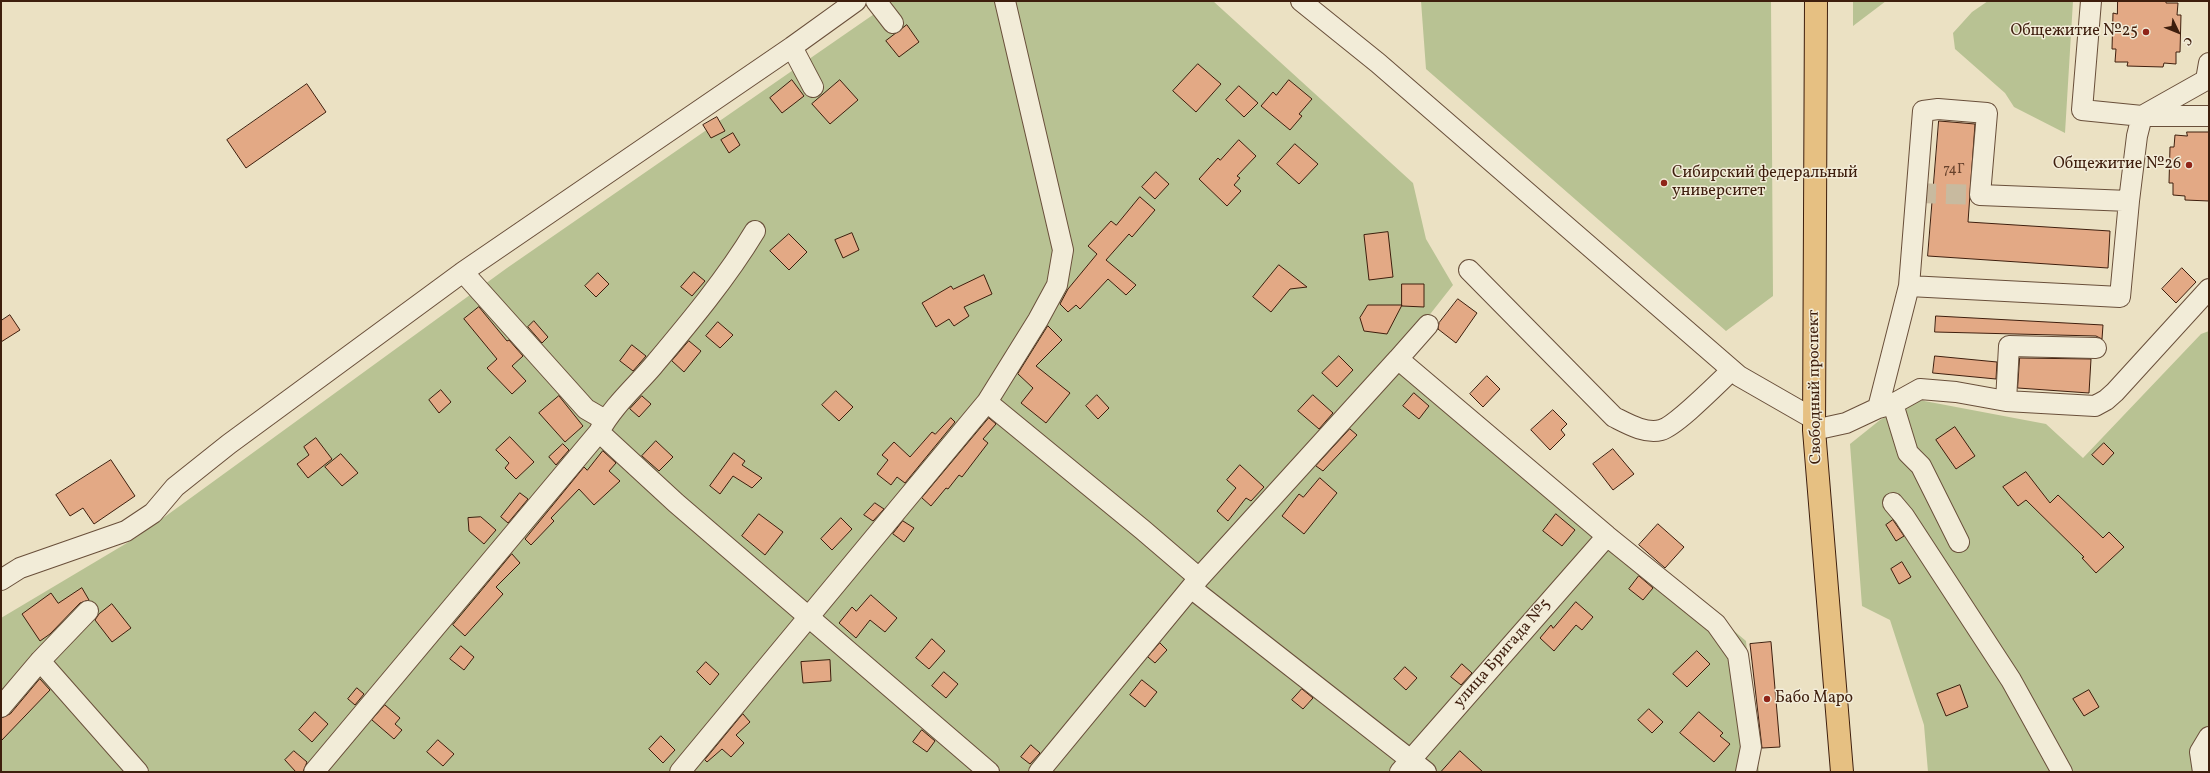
<!DOCTYPE html>
<html>
<head>
<meta charset="utf-8">
<style>
  body { margin:0 }
  #map { position:relative; width:2210px; height:773px; overflow:hidden; background:#ebe1c3; font-family:Vollkorn,serif }
  canvas { display:block }
  .frame { position:absolute; inset:0; border:2px solid #3e1e0d; pointer-events:none }
  .north { position:absolute; left:2158px; top:12px; width:40px; height:40px; -webkit-text-stroke:3px #f2ecd8; paint-order:stroke; rotate:133deg; font-size:11px; font-weight:700; line-height:16px; text-align:center; color:#3e1e0d }
  .north::after { content:''; display:block; margin:auto; width:14px; height:18px; background:#3e1e0d; clip-path:polygon(50% 0,100% 100%,50% 72%,0 100%) }
</style>
</head>
<body>
<div id="map">
<canvas width="2210" height="773"></canvas>
<div class="frame"></div>
<div class="north">С</div>
</div>
<script>
const c = document.querySelector('canvas').getContext('2d');
c.lineJoin = 'round';
function fill(path, color) { c.fillStyle = color; c.fill(path, 'evenodd'); }
function strokePath(path, color, width, dash) { c.strokeStyle = color; c.lineWidth = width; c.lineCap = dash ? 'butt' : 'round'; c.setLineDash(dash || []); c.stroke(path); }
function drawText(font, color, halo, rows, align = 'center') {
  c.font = font + ' Vollkorn,serif'; c.lineWidth = 3; c.setLineDash([]); c.textBaseline = 'middle'; c.strokeStyle = halo; c.fillStyle = color; for (const [text, x, y, turn = 0] of rows) {
    c.save(); c.translate(x, y); c.rotate((+turn || 0) * Math.PI / 180); c.textAlign = isNaN(turn) ? turn : align; if (halo) c.strokeText(text, 0, 0); c.fillText(text, 0, 0); c.restore();
  }
}
const green = new Path2D(`
  M893,1H1213L1413,183L1426,239L1453,285L1402,350L1746,641L1759,772H1V618L137,537L507,268Z
  M1421,1H1771L1773,296L1726,331L1426,69Z
  M1853,1H1886L1853,26Z
  M1988,1H2073L2065,133L2014,107L2005,93L1955,49L1953,33L1972,12Z
  M2209,331V772H1928L1924,725L1890,620L1862,606L1850,444L1880,420L1919,400L2046,424L2083,458L2201,334Z`);
const building = new Path2D(`
  M2118,1H2166V3H2178L2177,15H2181L2180,52H2176V64L2164,63L2163,67L2127,66L2128,62H2115L2116,49H2112L2113,13L2117,14Z
  M907,25L919,42L899,57L886,41Z
  M1198,64L1221,84L1196,112L1173,91Z
  M792,80L804,96L782,113L770,98Z
  M840,80L858,100L830,124L812,104Z
  M1289,80L1312,99L1299,114L1302,116L1290,130L1261,106L1273,92L1276,95Z
  M307,84L326,112L246,168L227,140Z
  M1239,86L1258,103L1244,117L1226,100Z
  M717,117L725,131L711,138L703,125Z
  M1939,121L1975,124L1968,222L2110,231L2108,268L1928,256Z
  M2187,132H2209V201L2185,200V196L2173,195V183H2169L2170,147H2174L2175,135L2187,136Z
  M733,133L740,145L729,153L721,140Z
  M1239,140L1256,156L1237,176L1240,178L1234,185L1241,191L1227,206L1199,179L1218,158L1220,160Z
  M1295,144L1318,164L1299,184L1277,164Z
  M1156,172L1169,184L1155,199L1142,187Z
  M1140,197L1155,210L1132,237L1129,234L1106,260L1136,285L1126,295L1108,279L1080,309L1076,305L1068,312L1060,304L1068,289L1097,254L1088,246L1111,221L1116,225Z
  M1388,232L1393,277L1369,280L1364,235Z
  M852,233L859,250L843,258L835,240Z
  M789,234L807,252L789,270L770,251Z
  M1279,265L1307,287L1290,289L1271,312L1253,297Z
  M2182,268L2196,282L2176,303L2162,289Z
  M694,272L705,281L692,296L681,287Z
  M598,273L609,284L596,297L585,286Z
  M984,275L992,294L964,307L969,316L954,326L949,319L936,327L922,303L951,286L953,289Z
  M1402,284H1424V307L1402,306Z
  M1458,299L1477,313L1456,343L1438,329L1439,323Z
  M1368,305H1402L1387,334L1364,331L1360,318Z
  M479,307L507,341L509,340L523,356L512,366L526,381L512,394L487,368L497,359L464,319Z
  M10,315L20,330L1,342V321Z
  M1936,316L2103,325L2102,339L2096,336L1935,332Z
  M534,321L548,337L542,343L528,327Z
  M718,322L733,335L720,348L706,336Z
  M1048,326L1062,340L1036,366L1070,393L1046,423L1021,403L1033,388L1018,374Z
  M689,341L701,351L684,372L672,361Z
  M632,345L646,356L633,371L620,361Z
  M1339,356L1353,370L1337,387L1322,373Z
  M1935,356L1997,362L1996,379L1933,373Z
  M2020,358L2091,359L2089,393L2018,388Z
  M1487,376L1500,389L1483,407L1470,394Z
  M441,390L451,402L439,413L429,400Z
  M836,391L853,407L839,421L822,405Z
  M1414,393L1429,406L1419,419L1403,406Z
  M1097,395L1109,408L1098,419L1086,406Z
  M1313,395L1333,413L1319,429L1298,411Z
  M559,396L583,426L565,442L539,413Z
  M642,396L651,404L639,417L630,409Z
  M1553,410L1567,424L1561,430L1565,435L1550,450L1531,430Z
  M951,418L955,422L905,483L897,477L891,485L877,474L888,460L882,455L894,442L910,457L932,432L935,434Z
  M989,418L996,424L983,439L988,443L962,477L959,475L948,489L946,488L931,506L922,498Z
  M1955,427L1975,456L1956,469L1936,440Z
  M1350,429L1357,435L1323,471L1316,466Z
  M510,437L534,462L516,479L505,468L509,463L496,450Z
  M316,438L332,459L308,478L297,464L309,455L304,447Z
  M656,441L673,457L659,471L642,456Z
  M2104,443L2114,453L2103,465L2092,455Z
  M563,444L569,450L556,465L549,457Z
  M1613,449L1634,474L1613,490L1593,464Z
  M603,451L616,463L609,471L620,481L594,505L579,489L551,518L554,521L531,545L525,539L584,467L587,470Z
  M734,453L745,461L742,465L762,478L752,488L733,476L720,494L710,486Z
  M341,454L358,473L342,486L325,467Z
  M111,460L135,496L94,524L83,508L70,516L56,495Z
  M1240,465L1264,487L1251,501L1246,498L1228,521L1217,511L1236,488L1227,480Z
  M2026,472L2050,503L2058,495L2103,538L2109,532L2124,547L2096,573L2082,558L2084,557L2026,500L2018,506L2003,487Z
  M1320,478L1337,493L1304,534L1282,516L1299,494L1303,497Z
  M520,493L528,499L508,523L501,517Z
  M875,503L884,509L873,521L864,515Z
  M759,514L783,532L765,555L742,536Z
  M1556,514L1575,530L1562,546L1543,531Z
  M481,517L496,530L484,544L469,531L468,518Z
  M841,518L852,529L832,550L821,539Z
  M1893,520L1904,536L1896,541L1886,525Z
  M903,521L914,528L904,542L893,534Z
  M1658,524L1684,547L1665,568L1639,545Z
  M512,554L520,563L496,587L503,594L465,636L453,625Z
  M1902,562L1911,577L1899,584L1891,569Z
  M1639,576L1653,588L1643,600L1629,589Z
  M82,588L89,600L80,603L50,634L40,641L22,614L51,593L58,603Z
  M871,595L897,618L885,632L870,620L856,638L839,623L852,607L856,611Z
  M1576,602L1593,617L1582,630L1576,625L1554,651L1540,638L1551,625L1553,628Z
  M112,604L131,628L112,642L95,620L99,614Z
  M932,639L945,651L929,669L916,658Z
  M1771,642L1780,747L1762,748L1750,644Z
  M1160,643L1167,650L1155,663L1148,657Z
  M461,646L474,657L464,670L450,659Z
  M1697,651L1710,664L1687,687L1673,674Z
  M830,660L831,681L803,683L801,662Z
  M706,662L719,674L710,685L697,672Z
  M1462,664L1472,673L1461,685L1451,677Z
  M1405,667L1417,678L1406,690L1394,679Z
  M944,672L958,684L946,698L932,686Z
  M40,679L50,690L1,741V718L10,714Z
  M1142,680L1157,692L1145,707L1130,695Z
  M1960,685L1968,707L1946,716L1937,694Z
  M357,688L364,694L355,705L348,699Z
  M1302,689L1313,698L1303,709L1292,700Z
  M2089,690L2099,707L2084,716L2073,699Z
  M385,705L400,718L395,724L402,730L394,739L372,720Z
  M1649,709L1663,722L1652,733L1638,720Z
  M315,712L328,724L312,742L299,730Z
  M1699,712L1723,733L1720,736L1730,744L1714,762L1680,733Z
  M743,714L750,722L736,735L744,743L731,757L722,749L707,762L705,760Z
  M922,730L935,741L927,752L913,742Z
  M661,736L675,750L663,763L649,749Z
  M438,740L454,754L443,766L427,752Z
  M1031,745L1040,753L1030,764L1021,757Z
  M294,751L307,762L303,772H296L285,760Z
  M1460,751L1483,772H1441Z`);
const minorTunnel = new Path2D(`
  M1916,193L1980,195`);
const minor = new Path2D(`
  M876,1L893,23
  M1301,1L1378,63L1739,376L1814,419
  M2091,1L2082,110L2142,116L2137,136L2129,201
  M792,47L813,87
  M2142,116L2206,80L2209,63
  M2143,116H2209
  M1469,270L1614,417C1628,424 1645,434 1661,430C1676,426 1718,383 1732,370
  M463,272L586,409L605,420
  M1398,359L1428,325
  M2006,401L2009,346L2096,348
  M987,402L1143,530L1199,578L1191,588L1426,772
  M1893,404L1908,453L1921,466L1959,542
  M1878,408L1893,404L1920,389L1956,392L2006,401L2095,406L2106,400L2115,392L2209,289
  M605,420L599,432L676,503L989,772
  M1814,430L1846,423L1878,408L1909,286L1923,111L1938,109L1987,113L1980,195L2129,201L2120,297L1909,286
  M1893,503L1904,516L2011,680L2062,772
  M1,580L20,568L126,531L153,513L175,487L229,444L463,272L792,47L856,1
  M40,661L138,772
  M1,707L40,661L88,611
  M314,772L599,432C612,407 635,387 653,366C689,323 726,279 755,231
  M680,772L987,402L1038,320L1057,285L1063,250L1005,1
  M1039,772L1199,578L1398,359L1607,536L1716,624L1738,655L1751,747L1746,772
  M1400,772L1607,536
  M2203,772L2200,752L2209,737`);
const major = new Path2D(`
  M1816,1L1814,430L1842,772`);
const markers = [
  [2146,32,4,"#8f2418"],
  [2189,165,4,"#8f2418"],
  [1664,183,4,"#8f2418"],
  [1767,699,4,"#8f2418"]
];
const numberNames = [
  ["74Г",1954,170]
];
const poiNames = [
  ["Общежитие №25",2138,32],
  ["Общежитие №26",2181,165],
  ["Сибирский федеральный",1672,174,"left"],
  ["университет",1672,192,"left"],
  ["Бабо Маро",1775,699,"left"]
];
const streetNames = [
  ["Свободный проспект",1816,387,-91],
  ["улица Бригада №5",1503,654,-49]
];
fill(green, '#b8c293');
fill(building, '#e3a985');
strokePath(building, '#3e1e0d', 1);
strokePath(minorTunnel, '#c8ba9f', 20, [20, 10]);
strokePath(minor, '#694f3a', 22);
strokePath(major, '#3e1e0d', 24);
strokePath(minor, '#f2ecd8', 20);
strokePath(major, '#e6c082', 22);
for (const [x, y, r, color] of markers) { const dot = new Path2D(); dot.arc(x, y, r, 0, 2 * Math.PI); c.fillStyle = color; c.fill(dot); strokePath(dot, '#f2ecd8', 1.5); }
drawText('14px', '#67412b', null, numberNames);
drawText('16px', '#3e1e0d', '#f2ecd8', poiNames, 'right');
drawText('16px', '#3e1e0d', '#f2ecd8', streetNames);
</script>
</body>
</html>
